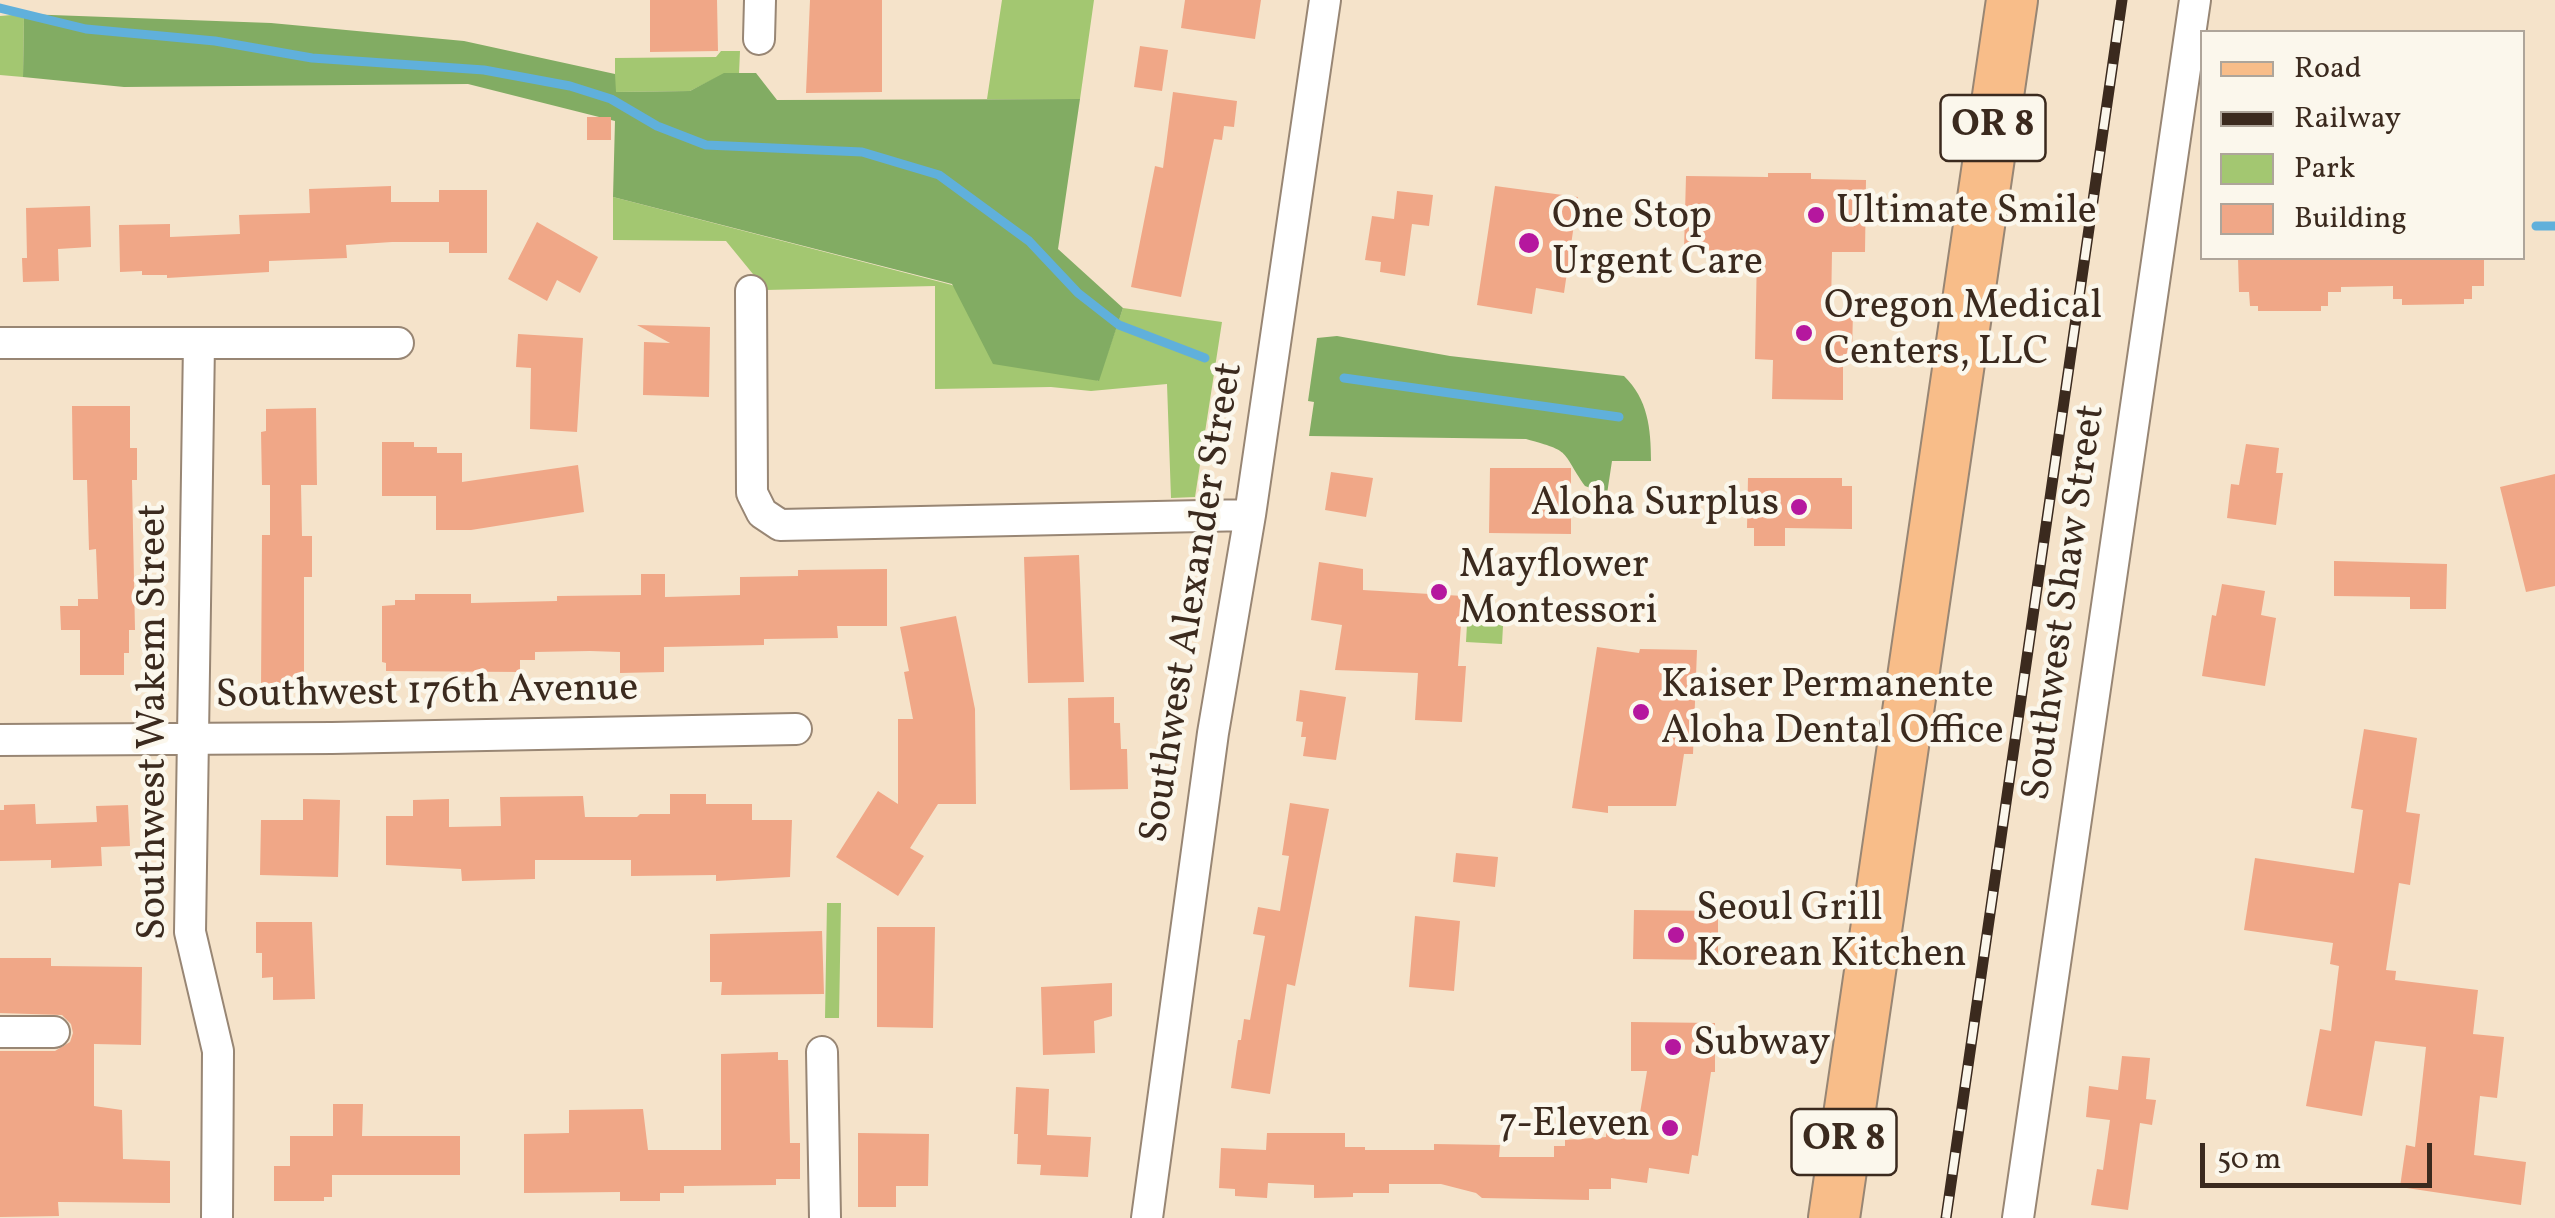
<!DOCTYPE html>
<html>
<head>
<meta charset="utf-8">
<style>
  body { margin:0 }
  #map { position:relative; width:2555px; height:1218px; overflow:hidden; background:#f5e3ca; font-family:Vollkorn,serif }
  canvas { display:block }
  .legend { position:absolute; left:2200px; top:30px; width:325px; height:230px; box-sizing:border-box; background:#fbf7ec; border:2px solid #aea59a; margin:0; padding:12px 18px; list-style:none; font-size:30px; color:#3b2a1e }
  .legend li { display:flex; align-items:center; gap:20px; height:50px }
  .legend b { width:50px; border:2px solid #aea59a }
  .scale { position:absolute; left:2200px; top:1143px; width:232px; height:45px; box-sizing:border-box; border:5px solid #3b2a1e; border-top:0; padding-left:12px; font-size:30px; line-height:35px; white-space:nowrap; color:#3b2a1e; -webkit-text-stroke:8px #fbf7ec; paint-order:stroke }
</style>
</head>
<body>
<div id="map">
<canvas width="2555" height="1218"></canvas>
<ul class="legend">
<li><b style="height:12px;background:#f8bd89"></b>Road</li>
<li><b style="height:12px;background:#3b2a1e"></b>Railway</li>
<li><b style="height:28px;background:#a3c771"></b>Park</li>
<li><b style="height:28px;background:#f0a787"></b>Building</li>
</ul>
<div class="scale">50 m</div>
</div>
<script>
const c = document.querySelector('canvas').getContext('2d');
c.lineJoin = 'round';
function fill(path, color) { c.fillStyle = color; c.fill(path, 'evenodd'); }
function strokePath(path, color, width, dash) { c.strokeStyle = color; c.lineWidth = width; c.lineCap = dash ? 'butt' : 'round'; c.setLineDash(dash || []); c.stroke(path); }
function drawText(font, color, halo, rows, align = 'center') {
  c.font = font + ' Vollkorn,serif'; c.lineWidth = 9; c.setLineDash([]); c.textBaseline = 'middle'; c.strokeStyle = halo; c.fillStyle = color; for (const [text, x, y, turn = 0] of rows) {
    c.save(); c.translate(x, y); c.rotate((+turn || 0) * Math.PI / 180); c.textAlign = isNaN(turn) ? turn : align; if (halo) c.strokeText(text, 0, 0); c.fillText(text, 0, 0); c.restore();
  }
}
const green = new Path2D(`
  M1002,0H1094L1080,99H987Z
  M24,14L23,77L0,75V16Z
  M721,51H740L739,74H724L690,91L615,92V58L716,57Z
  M613,197L952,285L1098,381L1123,308L1222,322L1195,497L1171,498L1167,384L1091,391L1051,387L935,389V286L766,290L726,241L613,240Z
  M1468,606L1504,608L1502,644L1466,642Z
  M827,903H841L839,1018H825Z`);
const forest = new Path2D(`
  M24,14L271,23L464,41L615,74L616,92L690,91L724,73H756L777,100L1080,99L1058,249L1123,308L1099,381L993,364L952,284L613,197L615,121L468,84L124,87L23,77Z
  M1337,336L1450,356L1624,376C1648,399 1651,429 1651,461H1612L1607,494L1585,486C1560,450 1573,452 1526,439L1309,436L1314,402L1308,401L1317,338Z`);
const stream = new Path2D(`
  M0,8L86,29L215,41L312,58L484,70L570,86L611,99L657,126L706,145L862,152L939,175L1029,241L1078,293L1119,325L1205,358
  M2536,226H2555
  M1344,378L1619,417`);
const building = new Path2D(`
  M650,0H717L718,51L650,52Z
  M810,0H882V92L806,93Z
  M1185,0H1261L1255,39L1181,28Z
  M1140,46L1168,50L1162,91L1134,87Z
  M1173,92L1237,101L1234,127L1224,126L1222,140L1214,139L1181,297L1131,287L1155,166L1163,168Z
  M587,117H611V140H587Z
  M1768,173H1811V179L1866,180L1865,252H1832L1831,311H1853L1852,354H1843V400L1772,399L1773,360L1755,359L1757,251L1684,250L1686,176L1768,177Z
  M391,186V202H439V190H487V253H449V242H392L346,245L347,258L269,261V272L167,278V275H142V271L120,272L119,225L170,224V237L240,234L239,215L310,213L309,189Z
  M1495,186L1578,197L1564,293L1536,288L1532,314L1477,305Z
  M1397,191L1433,195L1429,226L1412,224L1405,276L1380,272L1381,262L1365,260L1372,216L1394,219Z
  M90,206L91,247L58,249L59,281L23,282L22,258H27L26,208Z
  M537,222L598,257L580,293L557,280L547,301L508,279Z
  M2238,258H2484V286H2472V299H2464V304L2402,305V299H2393V286L2341,287V292H2328V306H2321V311H2258V306H2250L2249,292H2239Z
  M637,325L710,327L709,397L643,395L644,342L670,343Z
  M518,334L583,338L577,432L530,429L531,368L516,367Z
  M72,406H130V448H137V480H132L135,630H129V653H124V675H80V630H61L60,606H78V599H98L96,549L89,550L87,480H73Z
  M316,408L317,485H301L302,536H312V577H304V688L261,689L262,535H270V485H262L261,432L266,431V409Z
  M382,442H414V447H437V453H462V482L578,465L584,512L471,530H436V496H382Z
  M2246,444L2279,448L2276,473H2283L2276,525L2227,518L2231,484L2239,485Z
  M1490,468H1571V534L1489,533Z
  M1331,472L1373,478L1366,517L1325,510Z
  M2555,474V586L2526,592L2500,487Z
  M1748,478H1842V486H1852V529L1785,528V546H1754V528H1747Z
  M1079,555L1084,682L1028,683L1024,557Z
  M2334,561L2447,564L2446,609H2410V597L2334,596Z
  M1319,562L1363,569V590L1463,596L1458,666H1466L1462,722L1415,720L1418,673L1335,670L1342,625L1311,620Z
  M887,569V626H837L838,638L764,639V645L664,647V672L620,673V652L590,651L535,652V660H520V672L386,671V663L382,662V606L395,605V600H415V594H471V603L557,601V596L641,595V574H665V597L740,595V577L798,576V570Z
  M2222,584L2265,591L2261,615L2276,618L2265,686L2202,676L2212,615L2216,616Z
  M956,616L975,709L976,804H938L910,848L924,856L898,896L836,857L878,791L898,804V719H913L904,672L909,671L900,627Z
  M1597,647L1639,653L1640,649L1697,650L1693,754H1684L1676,806H1608V813L1572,808Z
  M1300,690L1346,697L1336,760L1303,756L1306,737H1301L1303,722L1296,721Z
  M1114,697V723H1120L1121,749H1127L1128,789L1070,790L1068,698Z
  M2364,729L2417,738L2406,812L2420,814L2410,885L2399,883L2386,970L2396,971L2395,980L2478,990L2473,1034L2504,1037L2497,1098L2480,1096L2474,1155L2526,1162L2521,1205L2400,1187L2406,1145L2415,1147L2426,1047L2375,1041L2362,1116L2306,1106L2320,1029L2331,1031L2339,966L2330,964L2333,943L2244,930L2255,858L2354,873L2363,810L2351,808Z
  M670,794H706V804H752V820H792L790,877L716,881V875L631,876V860H535V879L462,881L461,869L386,865V816H413V800L449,799V827L501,826L500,797L583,796L585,817H637L640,814H670Z
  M303,799L340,800L338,877L260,875L261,820H303Z
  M1290,803L1329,809L1295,986L1287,984L1270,1094L1231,1088L1238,1040H1241L1244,1019L1250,1020L1265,936L1253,934L1258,907L1280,911L1289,856L1282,855Z
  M35,804L36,824L97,822L96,806L128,805L130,846L101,847L102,866L51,868V860L0,861V810H4V805Z
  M1456,853L1498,857L1495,887L1453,882Z
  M1634,910L1718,911V960L1633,959Z
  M1415,916L1460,921L1454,991L1409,987Z
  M256,922H312L315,999L273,1000V977L262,978V953H256Z
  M877,927H935L933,1028L877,1027Z
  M822,931L824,994L721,995L722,982H710V934Z
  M0,958H51V966L142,967L141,1045L94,1044V1106L122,1110L123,1159L170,1161V1203L58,1202L59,1216L0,1217V1051H55L70,1042L73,1033L71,1024L62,1015L0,1013Z
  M1112,983V1016L1094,1021L1095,1053L1043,1055L1041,987Z
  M1631,1022L1715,1023V1072H1711L1698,1156L1692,1155L1689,1174L1649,1168L1647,1183L1611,1178V1189H1589V1200L1482,1198L1476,1193L1441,1184H1389V1193H1353V1197L1314,1198V1185L1268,1183L1267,1198L1235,1196V1189L1219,1188L1221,1148L1266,1150L1267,1133H1345V1147H1365V1150H1434V1144L1500,1145L1499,1157H1554V1146H1565V1140L1606,1137V1118L1639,1119L1647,1071H1631Z
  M778,1052V1060H788L790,1143H800V1179H776V1185L684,1186V1193H660V1201H620V1192L524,1193V1134L569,1133V1110L643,1109L648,1150H721V1054Z
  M2122,1056L2150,1058L2146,1099L2156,1100L2152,1125L2140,1123L2128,1210L2091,1205L2097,1169L2103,1170L2110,1120L2086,1117L2089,1086L2118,1090Z
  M1016,1087L1049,1089L1047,1135L1091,1137L1088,1177L1040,1175L1041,1165L1017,1164L1018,1134H1014Z
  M333,1104H363L362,1136H460V1175H332V1197H324V1201H274V1166H290V1136H333Z
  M858,1133L929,1134L928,1186H896V1207H858Z`);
const street = new Path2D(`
  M759,39L760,0
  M751,291L752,493L762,513L780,525L1250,515
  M0,343H398
  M199,343L190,932L218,1051L217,1218
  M0,740L332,738L796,729
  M0,1032H54
  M822,1052L825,1218
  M1147,1218L1213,733L1250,515L1325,0
  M2018,1218L2195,0`);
const primary = new Path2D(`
  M1834,1218L2012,0`);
const rail = new Path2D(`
  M1946,1218L2122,0`);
const markers = [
  [1816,215,10,"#b5179e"],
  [1529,243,12,"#b5179e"],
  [1804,333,10,"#b5179e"],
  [1799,507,10,"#b5179e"],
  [1439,592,10,"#b5179e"],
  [1641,712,10,"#b5179e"],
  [1676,935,10,"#b5179e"],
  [1673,1047,10,"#b5179e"],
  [1670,1128,10,"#b5179e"]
];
const shields = [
  [1993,128,105],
  [1844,1142,105]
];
const shieldNames = [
  ["OR 8",1993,128],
  ["OR 8",1844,1142]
];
const poiNames = [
  ["Ultimate Smile",1836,215],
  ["One Stop",1552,220],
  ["Urgent Care",1552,266],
  ["Oregon Medical",1824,310],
  ["Centers, LLC",1824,356],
  ["Aloha Surplus",1779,507,"right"],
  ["Mayflower",1459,569],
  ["Montessori",1459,615],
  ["Kaiser Permanente",1661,689],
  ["Aloha Dental Office",1661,735],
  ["Seoul Grill",1696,912],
  ["Korean Kitchen",1696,958],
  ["Subway",1693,1047],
  ["7-Eleven",1650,1128,"right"]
];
const streetNames = [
  ["Southwest Alexander Street",1195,603,-81],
  ["Southwest Shaw Street",2067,603,-82],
  ["Southwest 176th Avenue",427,695,-1],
  ["Southwest Wakem Street",157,722,-90]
];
fill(green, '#a3c771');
fill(forest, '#82ac63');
strokePath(stream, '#60b0db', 9);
fill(building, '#f0a787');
strokePath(street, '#988674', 34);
strokePath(primary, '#988674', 54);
strokePath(street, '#fff', 30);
strokePath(primary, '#f8bd89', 50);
strokePath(rail, '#3b2a1e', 11);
strokePath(rail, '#fbf7ec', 8, [22]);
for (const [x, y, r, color] of markers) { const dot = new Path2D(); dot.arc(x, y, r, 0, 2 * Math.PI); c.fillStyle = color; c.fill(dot); strokePath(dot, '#fbf7ec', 4); }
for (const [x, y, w] of shields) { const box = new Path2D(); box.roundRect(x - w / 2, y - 33, w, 66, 8); c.fillStyle = '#fbf7ec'; c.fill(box); strokePath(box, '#3b2a1e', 2.5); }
drawText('bold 38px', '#3b2a1e', null, shieldNames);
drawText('40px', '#3b2a1e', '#fbf7ec', poiNames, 'left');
drawText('40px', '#3b2a1e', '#fbf7ec', streetNames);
</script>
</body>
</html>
